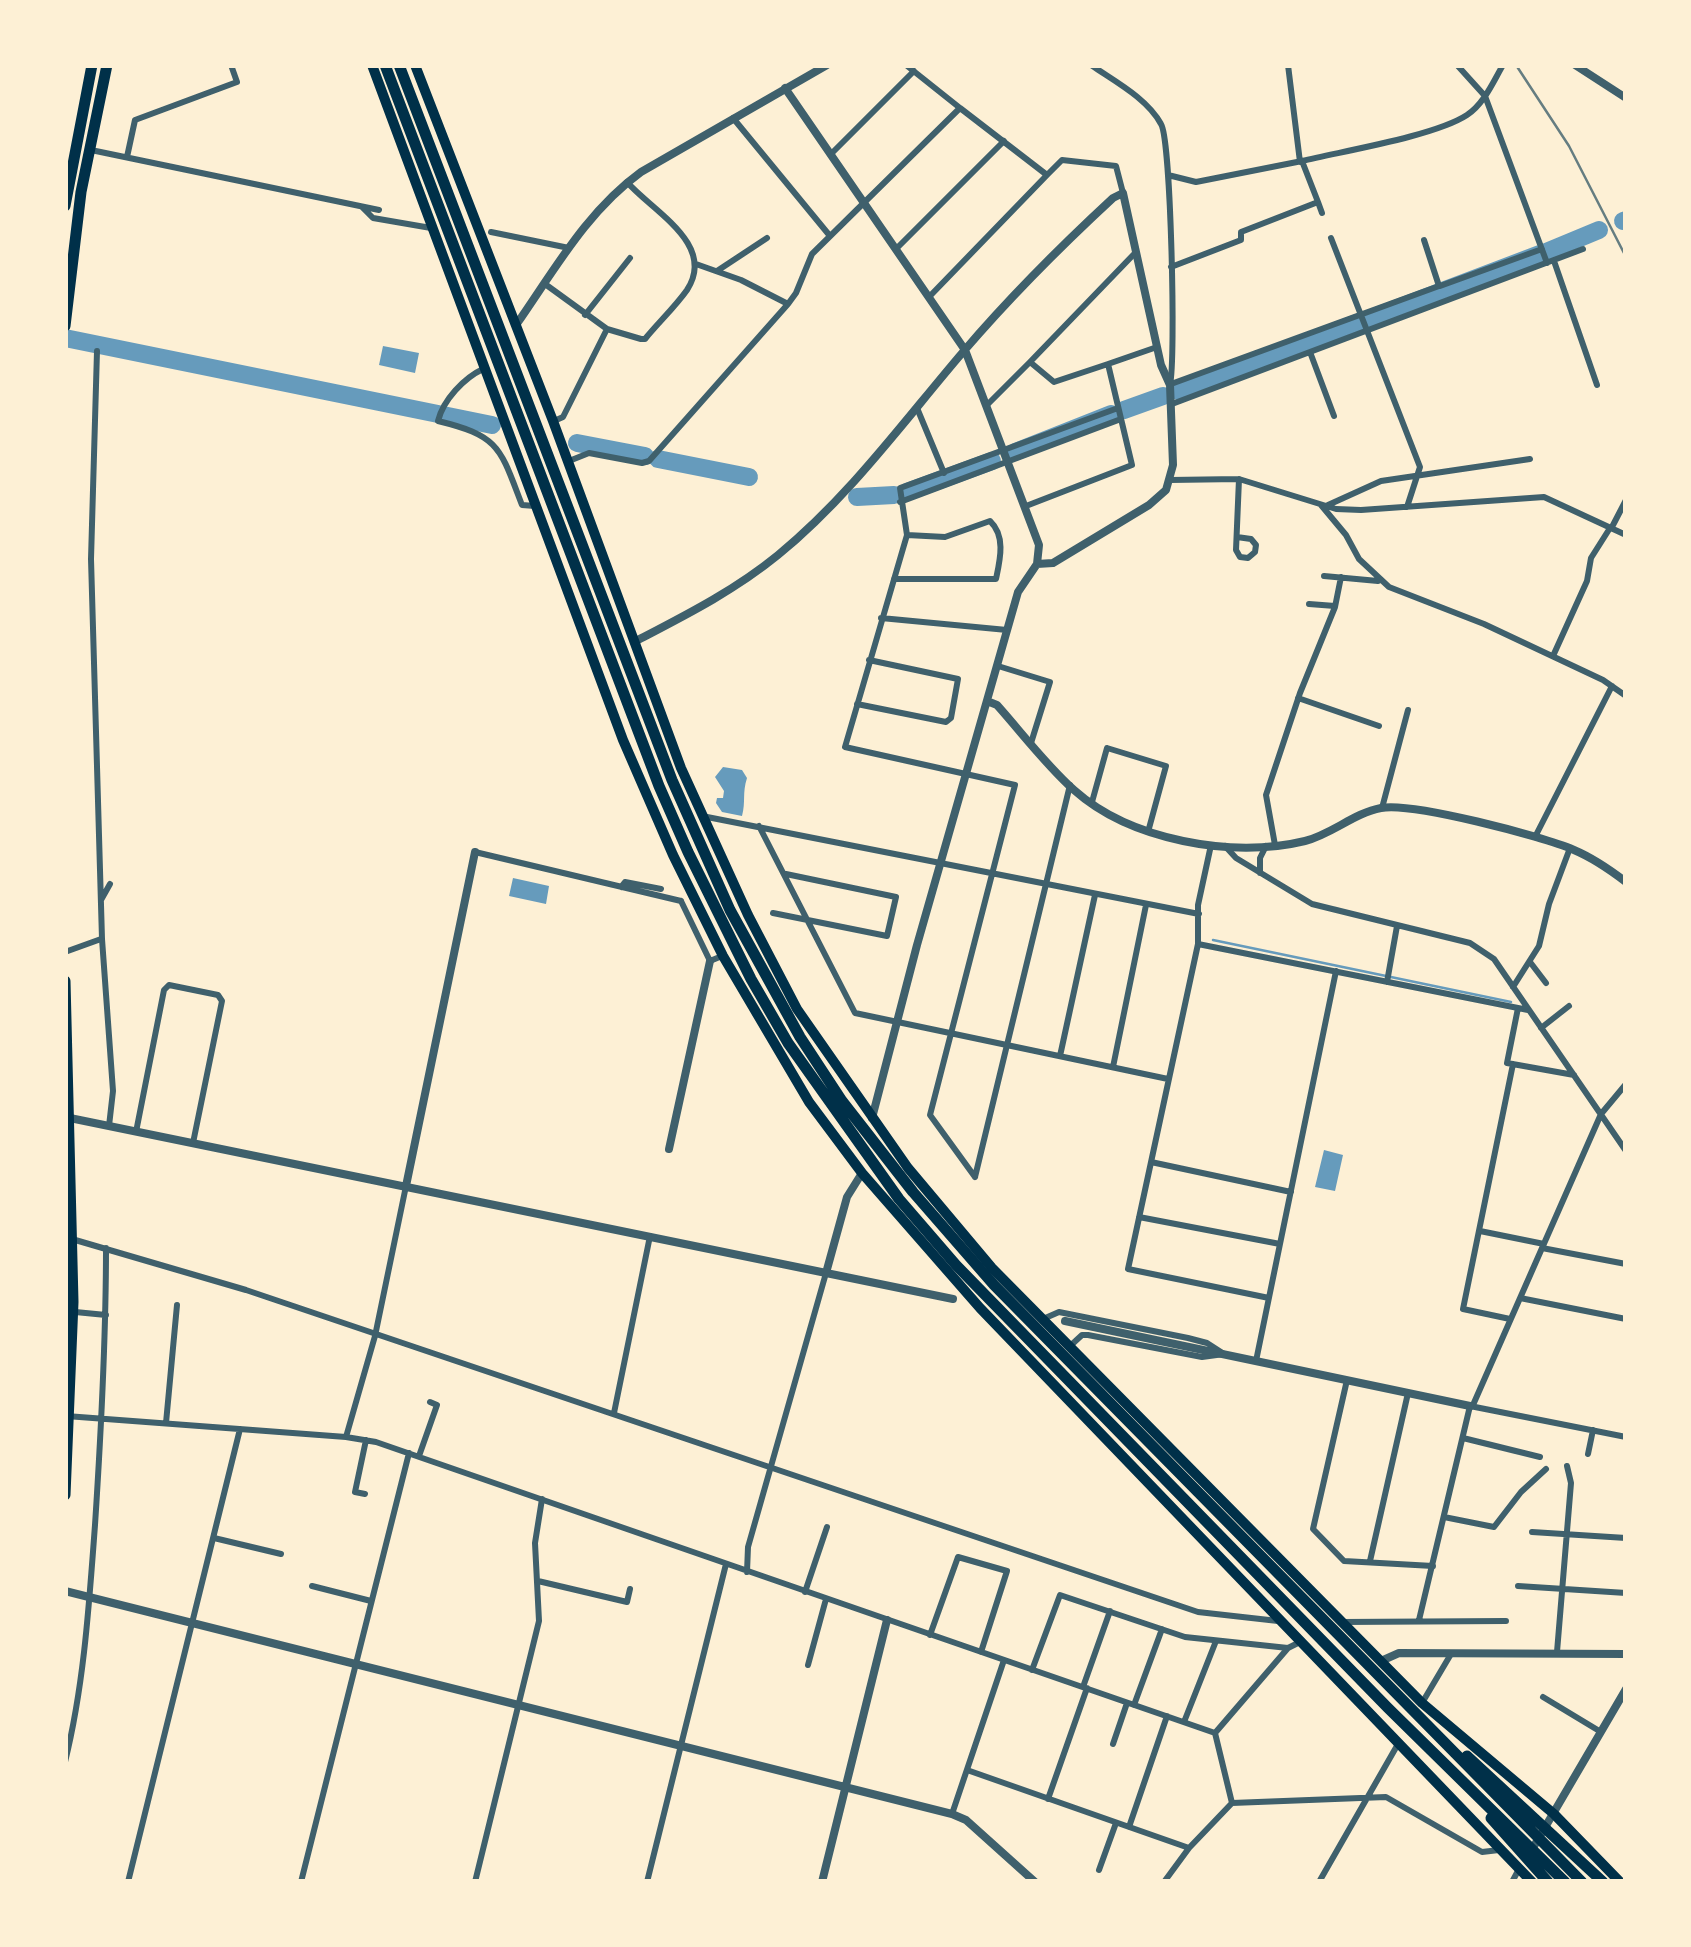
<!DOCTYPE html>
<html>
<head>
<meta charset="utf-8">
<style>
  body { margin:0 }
  #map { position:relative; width:1691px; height:1947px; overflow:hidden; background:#fdf0d5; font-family:"DejaVu Sans",sans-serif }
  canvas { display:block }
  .frame { position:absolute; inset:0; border:68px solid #fdf0d5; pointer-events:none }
</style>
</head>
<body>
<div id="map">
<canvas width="1691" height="1947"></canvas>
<div class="frame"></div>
</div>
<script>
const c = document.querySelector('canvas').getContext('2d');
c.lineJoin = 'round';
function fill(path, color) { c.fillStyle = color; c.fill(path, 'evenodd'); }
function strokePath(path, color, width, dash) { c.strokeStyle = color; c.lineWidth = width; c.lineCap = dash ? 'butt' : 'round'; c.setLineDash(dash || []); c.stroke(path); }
const water = new Path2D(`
  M383,346L419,353L415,373L379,365Z
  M723,767L742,770L747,778C742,794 746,801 742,816L722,812L716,803L717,798H723L724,791L715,777Z
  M513,878L549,886L546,904L509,896Z
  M1324,1150L1343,1155L1335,1191L1315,1187Z`);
const stream = new Path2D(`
  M1213,940L1511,1002`);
const river = new Path2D(`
  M1623,221L1626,220
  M1546,252L1599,230
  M1369,319L1540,254
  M65,338L492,425
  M1178,391L1357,323
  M1124,410L1163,396
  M577,443L645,456
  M1015,452L1111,414
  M658,459L749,477
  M907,492L992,461
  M857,497L894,495`);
const minor = new Path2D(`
  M906,65L960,108
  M1091,65C1114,81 1147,98 1161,124C1171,140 1176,361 1170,384
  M1288,65L1300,162
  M1457,65L1485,96L1547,263
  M733,118L830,236
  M91,150L379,210
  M831,154L914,71
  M127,157L135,120L237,82L231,65
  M1047,175L1062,160L1116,166L1123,193
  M1168,175L1196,182L1302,161
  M1318,202L1322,213
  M363,208L373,218L431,228
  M491,232L569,248
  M1331,238L1420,467L1407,507
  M896,249L1004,141
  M1554,261L1597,385
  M696,264L741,280L788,304
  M1171,267L1241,240V232L1318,202L1302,161C1343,151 1435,136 1467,115C1484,104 1493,82 1503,65
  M717,271L767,238
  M545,284L607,329L641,339H645C658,323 675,307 687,290C717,244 652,211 627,182
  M1440,286L1542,249
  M585,315L630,258
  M97,351L91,559L102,939L113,1091L109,1126
  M1310,352L1334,416
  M1030,362L1136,252
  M483,369C464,378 443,400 438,421C500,436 500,448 522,505L535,506
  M1171,384L1439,286L1424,240
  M988,404L1030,362L1054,382L1108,364
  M1172,404L1583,249
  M917,408L944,473
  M554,421L563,417L607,329
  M569,461L589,453L642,463L649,461L788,304L796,293L812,254L960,108L1047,175L929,297
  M1170,480L1239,479L1336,509L1361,510L1544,497L1626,535
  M900,502L1121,419
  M1321,505L1346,535L1359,559L1389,587L1484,624L1603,680L1626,696
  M1328,505L1381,481L1530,459
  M1026,506L1132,465L1108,364L1157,347
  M1612,527L1626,500
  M1237,537L1251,539L1256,545L1255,552L1248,558L1240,557L1236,550L1239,479
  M1324,576L1378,581
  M894,579H996C1000,560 1006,536 990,521L945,537L907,535
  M1309,604L1335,606
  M881,618L1007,630
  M1553,656L1587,581L1591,558L1610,528
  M998,666L1050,682L1031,743
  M1298,698L1379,726
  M857,704L946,722L951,718L958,679L869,660
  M1092,802L1107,748L1166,766L1148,832
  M1382,808L1408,710
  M702,816L1199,914
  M759,826L855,1013L1168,1079
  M1535,837L1612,686
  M1211,845L1198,905V944L1128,1269L1269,1298
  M1275,845L1266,795L1300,693L1335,607L1341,577
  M1225,846L1236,858L1312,904L1470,943L1494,959L1626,1151
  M475,852L681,901
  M1260,873V858L1266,846
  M621,887L625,882L661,889
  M101,900L110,884
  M681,901L710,961L722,956
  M773,913L887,936L896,897L786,874
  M1198,944L1528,1010
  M65,952L101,939
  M1530,962L1546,983
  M1387,982L1397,926
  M1513,987L1539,946L1549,904L1570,848
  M1518,1008L1507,1063L1574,1075
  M1541,1028L1569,1006
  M1060,1056L1095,895
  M1113,1067L1146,905
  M136,1132L164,990L169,985L218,995L222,1001L193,1143
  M1151,1162L1291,1192
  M975,1177L930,1115L1015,785L845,747L907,535L900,488L1118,408
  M975,1177L1070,785
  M1139,1217L1280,1244
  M1480,1231L1544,1244
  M65,1237L246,1290L1198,1612L1278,1621
  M1542,1248L1626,1264
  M1520,1298L1626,1319
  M65,1311L106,1315
  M1043,1319L1059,1312L1188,1338L1207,1343L1224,1354L1202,1357L1088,1335H1082L1069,1347
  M1510,1319L1463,1309L1513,1064
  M1256,1361L1336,971
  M1347,1380L1313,1529L1344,1561L1433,1566
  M1473,1405L1601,1114L1626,1084
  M614,1413L650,1236
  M66,1416L346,1437L376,1442L1215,1733
  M166,1423L177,1305
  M346,1437L375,1336L406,1186
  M1463,1438L1540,1457
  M1588,1454L1593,1430
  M419,1456L437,1405L430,1402
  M365,1494L355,1492L366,1440
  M1444,1517L1494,1527L1521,1492L1546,1469
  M1532,1532L1626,1538
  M214,1538L281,1554
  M1370,1561L1408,1393
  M747,1572L748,1547L826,1273
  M538,1581L627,1602L630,1589
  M312,1586L371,1601
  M1518,1586L1626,1593
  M805,1592L827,1527
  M1419,1620L1470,1406L1626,1437
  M1342,1622L1506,1621
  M930,1635L958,1557L1007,1571L981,1652
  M1557,1652L1571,1483L1567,1466
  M808,1665L826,1599
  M1032,1670L1060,1595L1185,1637L1288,1648
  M1083,1687L1110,1611
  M1543,1697L1601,1732
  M1422,1703L1451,1654
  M1134,1705L1162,1629
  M1184,1722L1216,1641
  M1215,1733L1288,1648L1300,1642
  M1215,1733L1232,1803
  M1113,1744L1127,1703
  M65,1762C84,1685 89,1605 95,1525C101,1433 106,1341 106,1248
  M967,1770L1189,1848
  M1048,1799L1087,1688
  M952,1814L1004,1660
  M1129,1827L1167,1716
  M1099,1870L1116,1823
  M128,1882L240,1429
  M301,1882L409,1453
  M475,1882L539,1621L535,1543L542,1499
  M647,1882L726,1564
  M1164,1882L1189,1848L1232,1803L1386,1797L1482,1852L1499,1850
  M1319,1882L1398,1744
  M1512,1882L1519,1869`);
const tertiary = new Path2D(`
  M1575,65L1626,98
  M785,88L965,350L1039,545L1037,564L1018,592L917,945L872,1118
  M516,325C554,271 586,212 641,172L827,65
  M634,642C684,616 734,591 778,555C849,497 904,421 963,352C1010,297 1060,247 1113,198L1123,193L1161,365L1170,385L1173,465L1166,490L1149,505L1053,563L1037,564
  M987,701L997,705C1022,733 1046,765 1074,790C1130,840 1232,859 1305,841C1332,834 1354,813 1381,808C1412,802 1542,836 1574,850C1593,858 1609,869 1626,882
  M65,1117L953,1299
  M669,1149L710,961
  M406,1186L475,852
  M826,1273L847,1197L862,1173
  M1065,1321L1470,1406
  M65,1591L952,1814L966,1820L1035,1882
  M1381,1661L1399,1653L1626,1654
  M1530,1853L1626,1689
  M822,1882L887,1620`);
const primary = new Path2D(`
  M372,65L623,740L673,855L723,956L809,1102L862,1173L980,1308L1532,1882
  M415,65L553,421L681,768L748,915L797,1009L908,1168L992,1268L1422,1703L1554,1814L1620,1882`);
const motorway = new Path2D(`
  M385,65L659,786L688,852L751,979L788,1043L899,1199L956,1265L1388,1708L1565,1882
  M399,65L672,780L730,910L800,1037L842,1101L913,1192L994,1285L1582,1882
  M65,206L92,65
  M65,326L81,192L107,65
  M65,981L73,1302L65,1495
  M1467,1756L1603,1882
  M1491,1818L1548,1882`);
const rail = new Path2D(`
  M1516,65L1569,146L1626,257`);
fill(water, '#669bbc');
strokePath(stream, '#669bbc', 2.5);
strokePath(river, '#669bbc', 18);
strokePath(minor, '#3f606c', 6);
strokePath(tertiary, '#3f606c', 8);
strokePath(primary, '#003049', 10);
strokePath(motorway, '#003049', 11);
strokePath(rail, '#657d81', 2.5);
</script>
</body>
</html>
